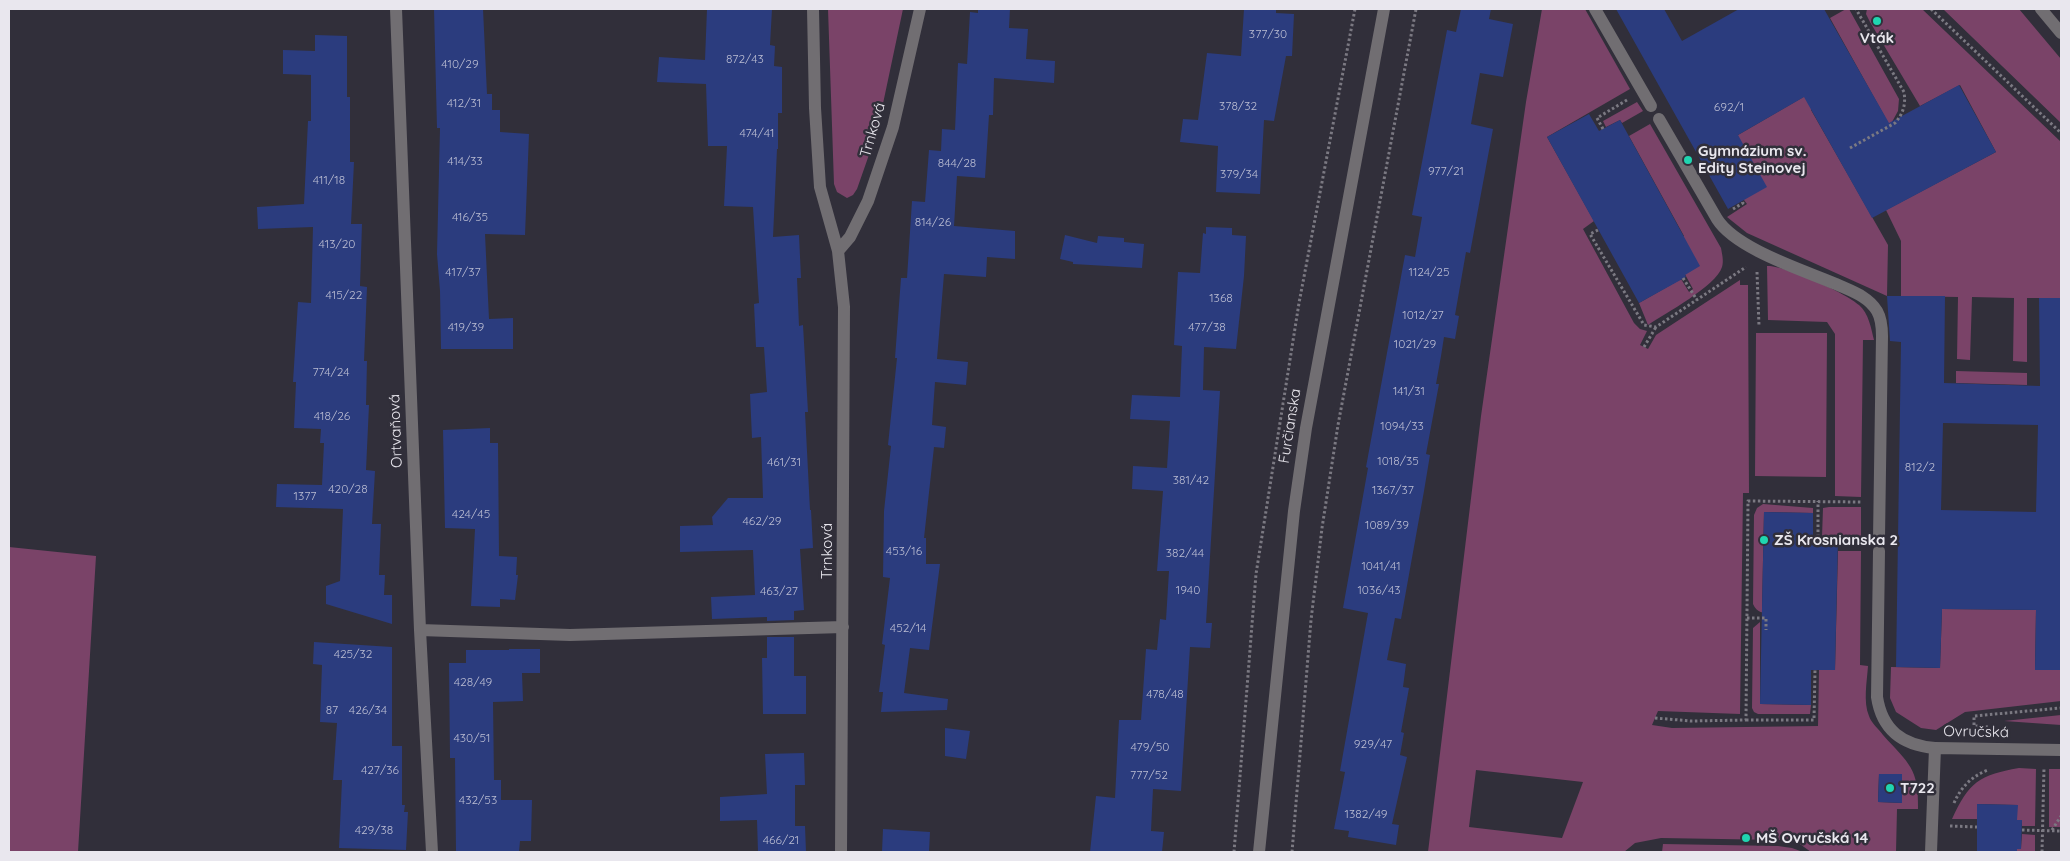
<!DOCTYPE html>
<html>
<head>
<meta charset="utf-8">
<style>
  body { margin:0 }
  #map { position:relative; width:2070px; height:861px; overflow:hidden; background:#312f3a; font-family:Quicksand,sans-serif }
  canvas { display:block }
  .frame { position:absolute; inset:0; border:10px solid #e9e7ee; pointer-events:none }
</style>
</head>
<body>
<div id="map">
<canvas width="2070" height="861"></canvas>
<div class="frame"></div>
</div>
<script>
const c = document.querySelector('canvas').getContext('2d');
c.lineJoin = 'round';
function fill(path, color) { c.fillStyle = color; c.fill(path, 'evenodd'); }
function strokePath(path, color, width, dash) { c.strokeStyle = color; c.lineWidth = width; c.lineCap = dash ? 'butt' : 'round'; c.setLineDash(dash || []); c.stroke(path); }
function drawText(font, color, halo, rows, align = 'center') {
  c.font = font + ' Quicksand,sans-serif'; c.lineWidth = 5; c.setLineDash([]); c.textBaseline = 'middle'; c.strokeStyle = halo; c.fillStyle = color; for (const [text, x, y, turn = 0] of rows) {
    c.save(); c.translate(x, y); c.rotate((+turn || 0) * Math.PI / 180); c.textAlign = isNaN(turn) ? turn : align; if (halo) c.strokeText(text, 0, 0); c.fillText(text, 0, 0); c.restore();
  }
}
const green = new Path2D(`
  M828,9H903L877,132L857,189L853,195L847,198L837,192L834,184Z
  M1542,9H1585L1630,89L1547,137L1594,221L1583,229L1634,323L1640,329L1647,331L1640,345L1648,349L1656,335L1740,280V285H1748L1749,493H1743L1740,714L1658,711L1652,725L1672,728L1818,726L1819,670H1835L1838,551H1861L1860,665L1868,666C1867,681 1863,702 1869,716C1871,723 1879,729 1883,735C1909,764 1919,768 1918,809H1897L1896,852H1811L1797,842L1780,840L1661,838L1635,843L1624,852H1428L1481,416L1526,102ZM1476,770L1583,782L1562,838L1469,827ZM1879,774H1902V803L1878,802Z
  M1846,9H1849L1899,99L1898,111L1892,122L1849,146L1885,117L1830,18Z
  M1867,9H1922L2061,142V298H2027V362L2013,361L2014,298L1972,297L1970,360L1957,359L1958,297L1901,296V241L1886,210L1996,152L1960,85L1920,106L1870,22L1866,14Z
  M1943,9H2019L2061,59V123Z
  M1819,88L1811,110L1888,245L1887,296L1747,233L1727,217L1747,204L1744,200L1738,135Z
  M1637,102L1643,111L1622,123L1620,120L1606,127L1603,121Z
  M1650,124L1721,248C1722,254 1724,261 1722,267C1716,286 1666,313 1648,325L1639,303L1681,279L1689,292L1693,289L1669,245L1684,236L1629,136Z
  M1767,266C1784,265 1846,293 1859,305C1869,314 1871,328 1874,340H1863L1861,497L1835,496V334L1827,322L1768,320Z
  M1756,333H1827L1826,477L1755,476Z
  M1956,371L2027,373V385L1956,383Z
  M1763,504L1813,508V513L1764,512L1762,609L1771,613C1763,613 1757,613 1753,604L1754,515L1757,508Z
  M1829,507H1861V537H1822L1823,508Z
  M9,547L96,556L78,852H9Z
  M1942,609L2036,610L2035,669L2061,670V701L1965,712L1936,730L1921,728L1896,712L1890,698L1891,667L1940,668Z
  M1760,622V704L1811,705L1810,714H1758L1754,712L1752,708L1753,628Z
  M2061,715V725L2004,721Z
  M2019,768L2036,769L2035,826H2022V820H2017V805L1977,804V819H1952C1969,782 1979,775 2019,768Z
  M2049,769H2061V827H2049Z
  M2022,834L2035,835V852H2017V849L2021,848Z
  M1663,844L1778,846L1792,848L1803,852H1636V851L1662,852Z`);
const building = new Path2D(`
  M434,9H483L487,94H492V110H500V132L529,134L525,235L485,234L489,319L513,318V349H441L440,291L437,254L440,128H437Z
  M707,9H772L770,45L775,46L774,66L782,67V113H778V149H777L773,237L799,235L801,278H797L799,326L803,325L808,412H805L810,510H811L813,548L800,549L804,610L794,611V620L767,621V617L712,619L711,597L755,595L753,550L680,552V526L713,525L712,517L728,498H763L761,437L752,438L750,394L767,392L764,347H756L754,304L759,303L753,207L724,206L727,146H708L706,84L657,82L659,57L705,60Z
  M978,9H1010L1009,28L1028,29L1026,59L1055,61L1054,83L994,78L993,115H989L985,178L957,176L954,226L1015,231V259L987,257L986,277L944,274L937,359L968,362L966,385L935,382L932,425L946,427L944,448L934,447L924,538H926V564H940L929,650L910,648L904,693L948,699L947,710L881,712L883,692H879L885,645L882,644L890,578L883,577L884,511L891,446L888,445L897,358H895L901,278H907L912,201L925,202L929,150L941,151L942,129L955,130L958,63L967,64L970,12L978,13Z
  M1244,9H1276V13L1294,14L1292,56H1286L1274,121L1264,120L1260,194L1216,192L1218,146L1180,142L1183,119L1198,120L1207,53L1241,56Z
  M1461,9H1491L1489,19L1513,24L1503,77L1480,73L1471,124L1493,129L1470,253L1466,252L1455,315L1459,316L1455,339L1444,337L1441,356L1436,384H1439L1426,454L1430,455L1424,491L1401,619L1395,618L1387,660L1406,664L1403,687L1409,688L1401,732L1404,733L1400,755L1407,757L1392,824L1399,825L1396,845L1348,837L1349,831L1334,829L1345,772L1340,771L1368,613L1343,608L1368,468L1366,467L1405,255L1415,257L1422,217L1412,215L1447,30L1456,32Z
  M1616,9H1664L1682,41L1739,9H1824L1889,123L1959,85L1996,152L1872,218L1804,97L1738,135L1767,187L1728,209Z
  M315,35L347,36V97H350V162H354L351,224H362L360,286L367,287L364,361H367L366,405H369L366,470L375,471L372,524H381L379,575H385L384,595H392V624L326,604V586L340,581L343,509L276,507L277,484L322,485L324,443H320L321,429L294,428L296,382H293L298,302L311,303L313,227L258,229L257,207L304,204L308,121H311V75L283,74V50L315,51Z
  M1589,114L1599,131L1620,120L1700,266L1685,275L1686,277L1639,303L1547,137Z
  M1206,227L1232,228V235L1246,236L1244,276L1236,349L1204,347L1203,390L1220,391L1206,623H1212L1210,648L1190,647L1181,791L1153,789L1151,831L1164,832L1162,852H1090L1096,796L1115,798L1119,720H1141L1146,649L1157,650L1160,619L1166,620L1169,571H1157L1163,491L1132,489L1133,466L1167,468L1170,421L1130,419L1132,395L1180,397L1182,346L1174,345L1178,272L1200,273L1203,233L1206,234Z
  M1065,235L1097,243L1098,236L1124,238V242L1144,244L1142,268L1073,264V262L1060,259Z
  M1887,296H1945L1944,383L2040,386L2039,298H2061V670H2035L2036,610L1942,609L1940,668L1896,667L1901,342L1890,341ZM1943,423L2038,425L2036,512L1941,510Z
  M490,428V443H498L499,556L517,557L516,575H518L515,600L500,599V607L471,606L475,529L445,528L443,430Z
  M1764,512L1813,513V537H1838L1835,670H1811V705L1760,704Z
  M767,637H794V676H806V714H763L762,658H767Z
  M314,642L392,647V746H402V805H405L404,812H408L406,850L339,848L342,780H333L337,723L320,722L322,665L313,664Z
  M509,649H540V673H522L523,701L493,702L494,780H501V800H532L531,841H520L519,852H456L455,758H450L449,663H466V650H509Z
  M945,728L970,731L966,759L945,756Z
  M804,753L805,785H795V826H805L806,852H758L757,820L720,821V797L767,794L765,754Z
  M1879,774H1902V803L1878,802Z
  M1977,804L2018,805L2017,820H2022L2021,849H2017V852H1977Z
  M883,829L930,832L929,852H882Z`);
const path = new Path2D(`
  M1931,9L2061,133
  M1603,129L1597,118L1627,100
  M1850,148L1895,123C1903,114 1906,105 1904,92L1856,9
  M1733,209L1743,203L1742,201
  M1598,230L1590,234L1644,325L1656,327L1746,267
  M1757,272L1759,326
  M1683,278L1697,300
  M1644,347L1656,327
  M1818,537V501
  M1747,618H1766V630
  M1655,718L1691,721L1746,720L1748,501L1862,502
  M1746,720H1814L1815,670
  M1988,727L1974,726V716L2061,708
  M1954,803C1961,787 1972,776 1988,770
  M1950,826L1977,827
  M2022,830L2061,831
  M2052,830L2061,816
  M1234,852L1256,574L1299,303L1355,9
  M1292,852L1311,620L1322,528L1338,425L1416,9
  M2042,852L2044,768`);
const lane = new Path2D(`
  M1595,9L1651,106
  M1659,119L1717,219C1736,249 1803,270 1836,284C1851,291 1868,296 1877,311C1881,318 1882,328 1882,336L1879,538
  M1879,551L1877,697C1882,730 1902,745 1935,748`);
const street = new Path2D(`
  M396,9L420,630L432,852
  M813,9L815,108L820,187L838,251L844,307L841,852
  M2041,9L2061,33
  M838,251L850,237L868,201L893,127L920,9
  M420,630L570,635L843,627
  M1259,852L1294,511L1306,428L1384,9
  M1931,852L1935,748L2061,750`);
const markers = [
  [1877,21,5,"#20d5b0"],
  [1688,160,5,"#20d5b0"],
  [1764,540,5,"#20d5b0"],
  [1890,788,5,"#20d5b0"],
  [1746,838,5,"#20d5b0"]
];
const numberNames = [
  ["377/30",1268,34],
  ["872/43",745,59],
  ["410/29",460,64],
  ["412/31",464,103],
  ["378/32",1238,106],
  ["692/1",1729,107],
  ["474/41",757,133],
  ["414/33",465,161],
  ["844/28",957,163],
  ["977/21",1446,171],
  ["379/34",1239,174],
  ["411/18",329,180],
  ["416/35",470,217],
  ["814/26",933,222],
  ["413/20",337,244],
  ["417/37",463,272],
  ["1124/25",1429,272],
  ["415/22",344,295],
  ["1368",1221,298],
  ["1012/27",1423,315],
  ["419/39",466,327],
  ["477/38",1207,327],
  ["1021/29",1415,344],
  ["774/24",331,372],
  ["141/31",1409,391],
  ["418/26",332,416],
  ["1094/33",1402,426],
  ["1018/35",1398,461],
  ["461/31",784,462],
  ["812/2",1920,467],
  ["381/42",1191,480],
  ["420/28",348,489],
  ["1367/37",1393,490],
  ["1377",305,496],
  ["424/45",471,514],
  ["462/29",762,521],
  ["1089/39",1387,525],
  ["453/16",904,551],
  ["382/44",1185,553],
  ["1041/41",1381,566],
  ["1940",1188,590],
  ["1036/43",1379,590],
  ["463/27",779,591],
  ["452/14",908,628],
  ["425/32",353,654],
  ["428/49",473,682],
  ["478/48",1165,694],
  ["87",332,710],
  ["426/34",368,710],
  ["430/51",472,738],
  ["929/47",1373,744],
  ["479/50",1150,747],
  ["427/36",380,770],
  ["777/52",1149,775],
  ["432/53",478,800],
  ["1382/49",1366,814],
  ["429/38",374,830],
  ["466/21",781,840]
];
const poiNames = [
  ["Vták",1877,38,"center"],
  ["Gymnázium sv.",1698,151],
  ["Edity Steinovej",1698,168],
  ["ZŠ Krosnianska 2",1774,540],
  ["T722",1900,788],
  ["MŠ Ovručská 14",1756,838]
];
const streetNames = [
  ["Trnková",873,130,-74],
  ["Furčianska",1290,426,-81],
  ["Ortvaňová",396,431,-92],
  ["Trnková",827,551,-90],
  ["Ovručská",1976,732,1]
];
fill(green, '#7a4368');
fill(building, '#2b3c7e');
strokePath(path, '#7b7982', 3, [2.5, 2.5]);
strokePath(lane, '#716e72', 12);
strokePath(street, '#716e72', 12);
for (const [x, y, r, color] of markers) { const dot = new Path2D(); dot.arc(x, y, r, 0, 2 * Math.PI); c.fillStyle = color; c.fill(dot); strokePath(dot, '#312f3a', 2); }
drawText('12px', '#babcd2', null, numberNames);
drawText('bold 15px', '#e9e7ee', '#312f3a', poiNames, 'left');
drawText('15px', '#e9e7ee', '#312f3a', streetNames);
</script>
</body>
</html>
